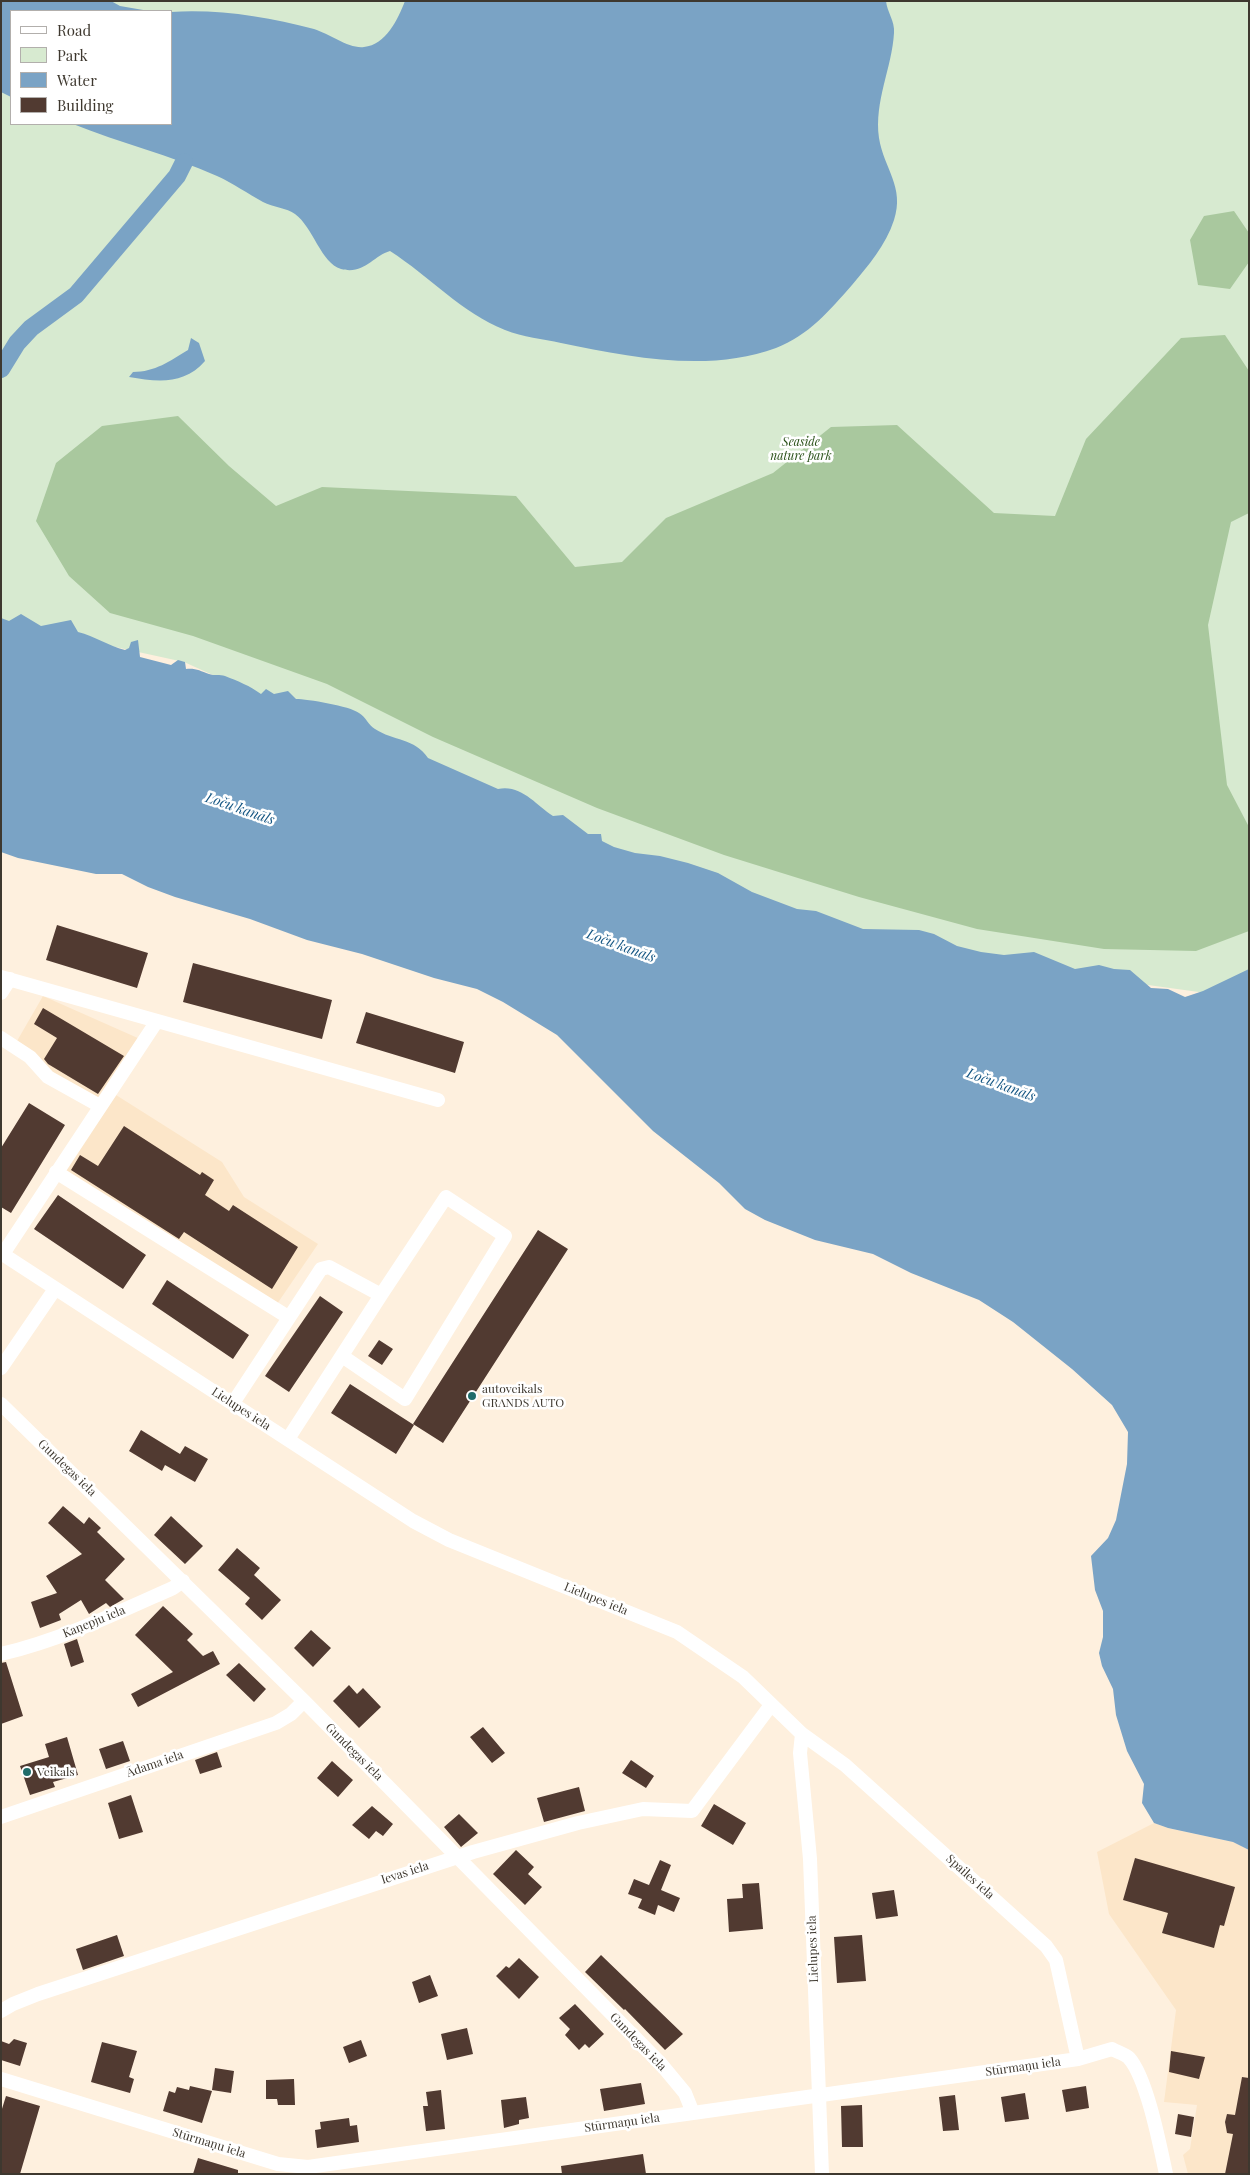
<!DOCTYPE html>
<html>
<head>
<meta charset="utf-8">
<style>
  body { margin:0 }
  #map { position:relative; width:1250px; height:2175px; overflow:hidden; background:#fef0de; font-family:"Playfair Display",serif }
  canvas { display:block }
  .frame { position:absolute; inset:0; border:2px solid #3e382f; pointer-events:none }
  .legend { position:absolute; left:10px; top:10px; width:162px; height:115px; box-sizing:border-box; background:#fff; border:1px solid #b2afac; margin:0; padding:6px 9px; list-style:none; font-size:15px; color:#3e382f }
  .legend li { display:flex; align-items:center; gap:10px; height:25px }
  .legend b { width:25px; border:1px solid #b2afac }
</style>
</head>
<body>
<div id="map">
<canvas width="1250" height="2175"></canvas>
<div class="frame"></div>
<ul class="legend">
<li><b style="height:6px;background:#fff"></b>Road</li>
<li><b style="height:14px;background:#d7ead0"></b>Park</li>
<li><b style="height:14px;background:#7aa3c5"></b>Water</li>
<li><b style="height:14px;background:#513a31"></b>Building</li>
</ul>
</div>
<script>
const c = document.querySelector('canvas').getContext('2d');
c.lineJoin = 'round';
function fill(path, color) { c.fillStyle = color; c.fill(path, 'evenodd'); }
function strokePath(path, color, width, dash) { c.strokeStyle = color; c.lineWidth = width; c.lineCap = dash ? 'butt' : 'round'; c.setLineDash(dash || []); c.stroke(path); }
function drawText(font, color, halo, rows, align = 'center') {
  c.font = font + ' "Playfair Display",serif'; c.lineWidth = 5; c.setLineDash([]); c.textBaseline = 'middle'; c.strokeStyle = halo; c.fillStyle = color; for (const [text, x, y, turn = 0] of rows) {
    c.save(); c.translate(x, y); c.rotate((+turn || 0) * Math.PI / 180); c.textAlign = isNaN(turn) ? turn : align; if (halo) c.strokeText(text, 0, 0); c.fillText(text, 0, 0); c.restore();
  }
}
const built = new Path2D(`
  M43,996L140,1039L98,1099L49,1070L17,1041Z
  M116,1095L222,1162L244,1197L318,1244L277,1304L65,1171Z
  M1154,1823L1168,1828L1233,1842L1249,1850V2174H1188L1183,2155L1190,2149L1197,2105L1164,2102L1176,2010L1109,1914L1097,1852Z`);
const green = new Path2D(`
  M1,1H1249V982L1228,996L857,945L685,888L184,662L1,622ZM11,11H171V124H11Z`);
const forest = new Path2D(`
  M1234,211L1249,233V262L1230,289L1198,285L1190,240L1204,216Z
  M1225,335L1249,371V513L1231,522L1208,625L1227,785L1249,827V931L1196,951L1104,949L977,929L859,897L724,855L597,808L433,737L327,684L193,636L110,613L69,576L36,521L56,463L102,426L178,416L229,466L276,506L322,487L516,496L575,567L622,562L666,518L773,473L831,427L897,425L994,513L1055,516L1086,439L1181,338Z`);
const water = new Path2D(`
  M1,1H111L120,6L149,11H11V97L1,92Z
  M405,1H886C887,12 895,21 894,33C892,68 874,101 879,138C884,169 905,187 894,220C886,245 868,266 852,285C830,310 808,336 776,348C709,373 629,357 561,343C543,339 523,337 505,330C462,313 429,276 390,251C373,256 364,275 341,269C321,263 313,227 295,214C287,208 273,207 263,202C248,194 233,183 217,176C170,155 120,143 73,124H171V12C220,9 267,17 314,29C330,34 349,49 364,47C386,45 398,19 405,1Z
  M191,338L199,343L205,361C184,385 158,382 129,377L133,372C155,372 170,361 188,350Z
  M21,614L41,626L71,620L78,632C95,636 108,646 125,650L129,648L131,642L138,640L140,657L171,665L178,660L185,662L186,669C196,668 200,671 209,674C214,676 220,674 225,676C238,681 250,686 261,694L266,689L274,694L288,691L296,699C307,699 350,706 359,713C366,717 369,726 375,729C393,741 415,738 428,758L498,789C521,784 536,805 553,816L563,815L588,834H601L602,841L614,847L635,853L660,856L688,863L718,873L752,892L797,909L816,911L863,929L919,930L934,934L957,946L981,952L1004,955L1034,952L1075,969L1099,965L1114,969L1130,970L1151,988L1168,989L1185,997L1203,991L1249,969V1850L1233,1842L1168,1828L1154,1823L1142,1803L1144,1784L1127,1751L1116,1715L1113,1689L1102,1666L1099,1653L1103,1637V1611L1095,1590L1091,1556L1108,1538L1116,1520L1127,1464L1128,1432L1112,1405L1072,1369L1013,1322L979,1300L911,1273L873,1254L815,1240L765,1220L745,1209L719,1183L653,1131L557,1035L503,1002L477,989L434,978L362,954L307,940L250,919L175,897L148,887L122,874H96L18,858L1,852V618L9,621Z`);
const canal = new Path2D(`
  M1,369L17,343L31,328L76,295L177,176L184,162`);
const building = new Path2D(`
  M57,925L148,953L137,988L46,960Z
  M193,963L332,1000L322,1039L183,1002Z
  M43,1008L124,1056L98,1094L48,1064L44,1059L57,1038L34,1024Z
  M366,1012L464,1042L455,1073L356,1043Z
  M29,1103L65,1125L11,1213L1,1207V1148Z
  M124,1126L200,1175L202,1172L214,1180L205,1195L229,1211L233,1205L298,1247L272,1289L184,1232L179,1239L71,1170L80,1155L98,1166Z
  M58,1195L146,1255L123,1289L34,1229Z
  M538,1230L568,1249L443,1443L413,1424Z
  M167,1280L249,1335L233,1359L152,1304Z
  M320,1296L343,1312L289,1392L265,1376Z
  M379,1340L393,1349L382,1365L368,1356Z
  M350,1384L414,1425L396,1454L331,1413Z
  M141,1430L180,1454L185,1446L208,1459L195,1482L165,1465L162,1471L129,1451Z
  M63,1506L84,1524L89,1517L101,1528L97,1532L125,1559L105,1580L124,1599L110,1607L106,1603L89,1614L81,1600L59,1614L61,1620L40,1628L31,1602L57,1593L46,1576L82,1554L48,1523Z
  M171,1516L203,1546L185,1564L154,1535Z
  M237,1548L260,1568L254,1575L281,1600L262,1620L245,1604L250,1598L218,1570Z
  M163,1606L193,1634L187,1640L203,1656L213,1651L220,1664L138,1707L131,1694L173,1672L135,1635Z
  M311,1630L331,1648L313,1667L294,1648Z
  M77,1639L84,1662L71,1667L64,1644Z
  M6,1662L23,1716L1,1724V1663Z
  M239,1663L266,1689L254,1702L226,1675Z
  M349,1685L357,1694L363,1688L381,1707L359,1728L333,1701Z
  M483,1727L505,1753L492,1763L470,1737Z
  M67,1737L78,1775L53,1782L55,1787L30,1795L20,1766L49,1757L45,1744Z
  M123,1741L130,1761L106,1769L99,1749Z
  M217,1752L222,1767L200,1774L195,1760Z
  M631,1760L654,1776L646,1788L622,1773Z
  M332,1761L353,1780L338,1797L317,1778Z
  M579,1787L585,1811L544,1822L537,1798Z
  M131,1795L143,1832L119,1839L108,1803Z
  M714,1804L746,1823L733,1845L701,1826Z
  M372,1806L393,1824L383,1836L376,1831L369,1839L352,1825Z
  M459,1814L478,1833L461,1847L444,1827Z
  M516,1850L534,1867L528,1874L542,1887L525,1905L493,1874Z
  M1135,1858L1235,1887L1224,1926L1220,1925L1214,1948L1162,1933L1168,1913L1123,1900Z
  M660,1860L671,1865L661,1890L680,1898L674,1912L658,1905L655,1915L638,1908L642,1899L628,1894L634,1879L649,1885Z
  M759,1883L763,1929L729,1932L727,1899L743,1898L742,1884Z
  M894,1890L898,1916L876,1919L872,1893Z
  M117,1935L124,1956L83,1970L76,1949Z
  M862,1935L866,1981L837,1983L834,1937Z
  M601,1955L683,2034L665,2050L625,2009L624,2010L585,1972Z
  M519,1958L539,1977L519,1999L496,1976L506,1966L509,1968Z
  M430,1975L438,1996L419,2003L412,1982Z
  M575,2004L604,2034L589,2048L585,2044L579,2050L565,2035L570,2029L559,2018Z
  M467,2028L473,2054L447,2060L441,2034Z
  M14,2039L27,2043L20,2066L1,2060V2041L9,2044Z
  M361,2040L367,2056L349,2063L343,2047Z
  M102,2042L137,2051L129,2077L134,2079L130,2093L91,2082Z
  M1171,2051L1205,2057L1199,2079L1169,2072Z
  M215,2068L234,2071L231,2093L212,2090Z
  M1242,2077L1249,2078V2174H1225L1233,2134L1227,2133L1225,2122L1227,2114L1235,2115Z
  M294,2079L295,2105H278L277,2099H266V2080Z
  M641,2083L645,2104L604,2111L600,2089Z
  M190,2086L212,2091L202,2123L163,2111L169,2091L175,2093L177,2087L189,2090Z
  M1086,2086L1089,2108L1066,2112L1062,2090Z
  M441,2090L445,2129L426,2131L423,2106H428L426,2092Z
  M1025,2093L1029,2119L1005,2122L1001,2097Z
  M955,2095L959,2130L943,2131L939,2097Z
  M6,2096L40,2106L20,2174H1V2112Z
  M526,2097L529,2118L519,2120V2124L504,2128L501,2100Z
  M862,2105L863,2147H842L841,2106Z
  M1178,2114L1194,2117L1191,2137L1175,2134Z
  M349,2118L350,2126L357,2125L359,2142L317,2148L315,2130L321,2129L320,2122Z
  M643,2154L646,2174H562L561,2166Z
  M198,2158L238,2170V2174H193Z`);
const minor = new Path2D(`
  M1,977L438,1100
  M1,993L10,979
  M1,1038L30,1057L48,1077L100,1106
  M56,1172L288,1317
  M1,1253L413,1521L449,1540L677,1632L743,1677L802,1734L800,1753L810,1859L822,2174
  M3,1254L157,1021
  M1,1368L55,1289
  M233,1403L321,1269L329,1267L381,1295L446,1197L505,1236L405,1399L342,1356
  M1,1404L304,1701L661,2064L685,2093L693,2113
  M288,1439L381,1295
  M1,1654C61,1640 117,1613 173,1588L183,1581
  M802,1734L845,1765L1046,1946L1056,1960L1078,2059
  M1,1817L276,1723L291,1714L304,1701
  M1,2011L13,2004L38,1994L473,1852L578,1823L643,1809L692,1811L771,1705
  M1,2079L278,2164L308,2167L1078,2059L1112,2049C1117,2052 1125,2054 1129,2058C1147,2078 1160,2146 1166,2174`);
const markers = [
  [472,1396,5,"#206c6a"],
  [27,1772,5,"#206c6a"]
];
const parkNames = [
  ["Seaside",801,442],
  ["nature park",801,456]
];
const poiNames = [
  ["autoveikals",482,1389],
  ["GRANDS AUTO",482,1403],
  ["Veikals",37,1772]
];
const streetNames = [
  ["Lielupes iela",241,1409,33],
  ["Gundegas iela",67,1468,44],
  ["Lielupes iela",596,1599,22],
  ["Kaņepju iela",94,1622,-22],
  ["Gundegas iela",354,1752,45],
  ["Ādama iela",155,1764,-19],
  ["Ievas iela",405,1873,-18],
  ["Spailes iela",970,1877,42],
  ["Lielupes iela",813,1949,-92],
  ["Gundegas iela",638,2042,46],
  ["Stūrmaņu iela",1023,2067,-8],
  ["Stūrmaņu iela",622,2123,-8],
  ["Stūrmaņu iela",209,2143,17]
];
const waterNames = [
  ["Loču kanāls",240,809,19],
  ["Loču kanāls",621,946,20],
  ["Loču kanāls",1001,1085,20]
];
fill(built, '#fce6c9');
fill(green, '#d7ead0');
fill(forest, '#a9c89e');
fill(water, '#7aa3c5');
strokePath(canal, '#7aa3c5', 18);
fill(building, '#513a31');
strokePath(minor, '#fff', 14);
for (const [x, y, r, color] of markers) { const dot = new Path2D(); dot.arc(x, y, r, 0, 2 * Math.PI); c.fillStyle = color; c.fill(dot); strokePath(dot, '#fff', 2); }
drawText('italic 12px', '#295018', '#fff', parkNames);
drawText('12px', '#3e382f', '#fff', poiNames, 'left');
drawText('12px', '#3e382f', '#fff', streetNames);
drawText('italic 14px', '#165784', '#fff', waterNames);
</script>
</body>
</html>
